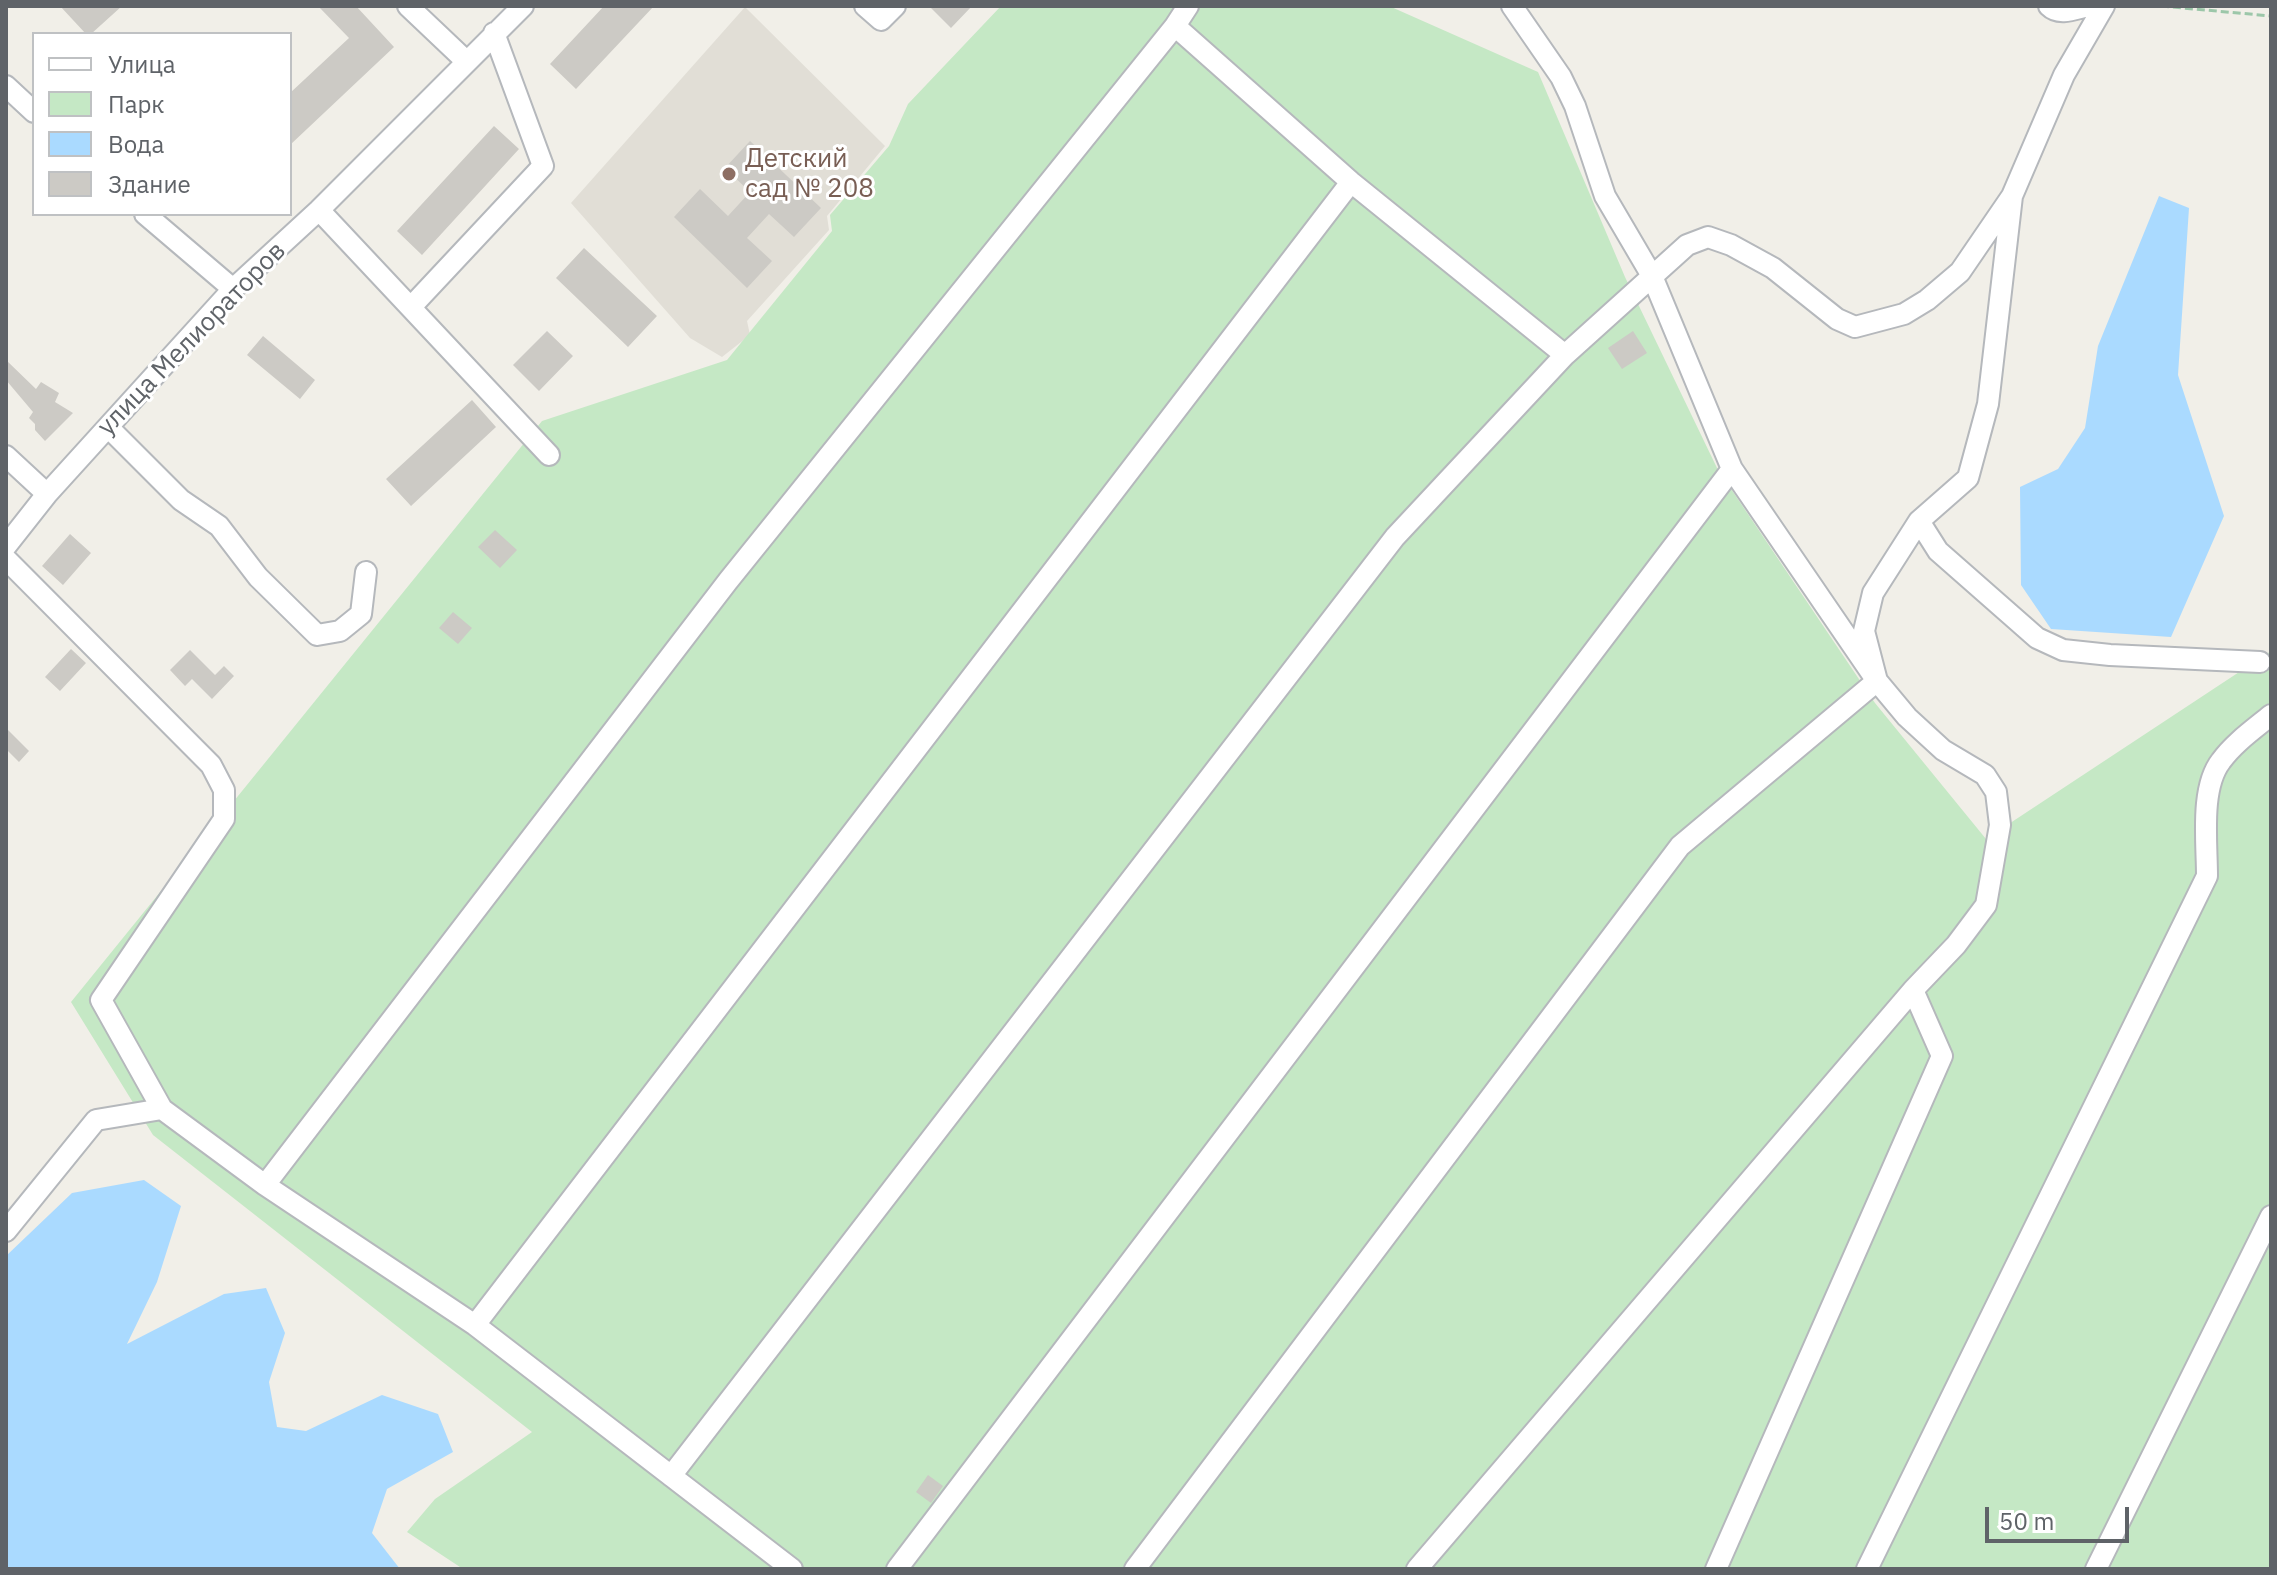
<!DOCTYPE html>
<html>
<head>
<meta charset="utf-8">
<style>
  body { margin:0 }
  #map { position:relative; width:2277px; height:1575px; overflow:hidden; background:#f1efe8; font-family:"IBM Plex Sans",sans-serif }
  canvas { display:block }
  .frame { position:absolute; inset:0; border:8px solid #5f6368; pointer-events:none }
  .legend { position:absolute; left:32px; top:32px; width:260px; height:184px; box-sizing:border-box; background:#fff; border:2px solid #bfc1c3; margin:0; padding:10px 14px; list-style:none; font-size:24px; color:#5f6368 }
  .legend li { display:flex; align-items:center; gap:16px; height:40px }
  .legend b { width:40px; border:2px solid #bfc1c3 }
  .scale { position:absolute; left:1985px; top:1507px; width:144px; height:36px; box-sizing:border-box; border:4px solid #5f6368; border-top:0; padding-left:10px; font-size:24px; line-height:28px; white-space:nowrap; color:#5f6368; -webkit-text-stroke:6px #fff; paint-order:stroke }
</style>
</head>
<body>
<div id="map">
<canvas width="2277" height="1575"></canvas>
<div class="frame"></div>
<ul class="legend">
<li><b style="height:10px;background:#fff"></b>Улица</li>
<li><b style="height:22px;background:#c5e8c5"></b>Парк</li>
<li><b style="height:22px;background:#aadaff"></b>Вода</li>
<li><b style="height:22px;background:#cccac5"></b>Здание</li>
</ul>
<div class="scale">50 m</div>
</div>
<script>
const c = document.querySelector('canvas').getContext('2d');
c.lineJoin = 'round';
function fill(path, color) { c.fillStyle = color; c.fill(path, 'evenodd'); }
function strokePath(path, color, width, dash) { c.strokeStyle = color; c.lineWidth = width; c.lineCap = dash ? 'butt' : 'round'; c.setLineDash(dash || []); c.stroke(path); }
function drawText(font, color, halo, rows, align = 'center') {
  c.font = font + ' "IBM Plex Sans",sans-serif'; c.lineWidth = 6; c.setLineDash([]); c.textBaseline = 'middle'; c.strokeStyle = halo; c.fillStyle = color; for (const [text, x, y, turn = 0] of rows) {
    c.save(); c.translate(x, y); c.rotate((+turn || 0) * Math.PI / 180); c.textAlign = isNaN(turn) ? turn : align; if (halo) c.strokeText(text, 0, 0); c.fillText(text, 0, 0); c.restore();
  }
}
const education = new Path2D(`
  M745,7L885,146L827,216L829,230L747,321L750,335L722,357L690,338L571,203Z`);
const green = new Path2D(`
  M1001,6H1389L1538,72L1625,277L1717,468L1875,703L1986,839L2271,651V1569H463L407,1532L435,1499L532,1432L153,1135L71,1002L542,421L727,360L832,231L830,215L889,146L908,104Z`);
const water = new Path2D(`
  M2159,196L2189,208L2178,375L2224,516L2171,637L2051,629L2021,585L2020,487L2058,469L2085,428L2098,346Z
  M144,1180L181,1206L157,1282L127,1344L224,1294L266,1288L285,1333L269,1382L277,1427L306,1431L382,1395L438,1414L453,1452L387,1489L372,1533L400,1569H6V1256L72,1193Z`);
const building = new Path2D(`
  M60,6H122L91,34H86Z
  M318,6H356L394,47L290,145V93L349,38Z
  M604,6H654L576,89L550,64Z
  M929,6H972L951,28Z
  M494,126L519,149L422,255L397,231Z
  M750,141L821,208L794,237L769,214L747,238L772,261L747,288L674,217L700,189L728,216L750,192L725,168Z
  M584,248L657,316L628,347L556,278Z
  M547,331L573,356L539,391L513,365Z
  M1633,331L1647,353L1622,369L1608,348Z
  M263,336L315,380L300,399L247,355Z
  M6,360L36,389L41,382L59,393L55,402L73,413L45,441L35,430V424L29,418L33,412L6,380Z
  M472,400L496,427L411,506L386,479Z
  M495,530L517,550L500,568L478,547Z
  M70,534L91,553L63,585L42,566Z
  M453,612L472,628L458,644L439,628Z
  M71,649L86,663L60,691L45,677Z
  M190,650L215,675L224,666L234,676L212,699L192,679L185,686L170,670Z
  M6,728L29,751L19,762L6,749Z
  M928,1475L943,1486L931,1503L916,1492Z`);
const path = new Path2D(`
  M2161,6L2271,16`);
const minor = new Path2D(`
  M408,6L466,61
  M865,6L881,20L895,6
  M2049,6C2059,16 2075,9 2088,6
  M1175,26L1351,182L1565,355
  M6,86L34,112
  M319,210L549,455
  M145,214L233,289
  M411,307L543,166L494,33
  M108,427L181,500L219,526L258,577L317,635L340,631L361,614L366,572
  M6,456L47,494
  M1919,521L1938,551L2037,638L2063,650L2110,655L2260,662
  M6,546L47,494L233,289L319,210L523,6
  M6,559L211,765L224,790V819L101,1000L162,1109L265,1185L475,1325L792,1569
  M265,1185L728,581L1175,26L1188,6
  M6,1231L96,1120L162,1109
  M475,1325L1351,182
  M671,1476L1395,537L1565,355L1687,245L1708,237L1731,245L1773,268L1837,319L1855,327L1904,314L1927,300L1960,272L2012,196
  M897,1569L1732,469
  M1135,1569L1680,846L1877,681L1864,631L1873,593L1919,521L1968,478L1988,404L2012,196L2064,75L2104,6
  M1417,1569L1913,990L1956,945L1986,905L2000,825L1996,792L1985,775L1943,750L1907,717L1877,681L1732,469L1652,276L1605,196L1575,106L1561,77L1512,6
  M1716,1569L1942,1056L1913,990
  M1867,1569L2207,876C2207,842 2200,788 2221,761C2234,743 2254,729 2271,715
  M2096,1569L2271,1216`);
const markers = [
  [729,174,8,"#8d6e63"]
];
const educationNames = [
  ["Детский",745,159],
  ["сад № 208",745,189]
];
const streetNames = [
  ["улица Мелиораторов",192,339,-46]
];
fill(education, '#e1ded6');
fill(green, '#c5e8c5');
fill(water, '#aadaff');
fill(building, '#cccac5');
strokePath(minor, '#b5b8bc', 24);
strokePath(path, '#9cc7a9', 3, [8, 4]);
strokePath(minor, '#fff', 20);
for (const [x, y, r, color] of markers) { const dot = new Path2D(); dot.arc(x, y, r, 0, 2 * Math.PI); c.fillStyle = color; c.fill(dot); strokePath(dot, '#fff', 3); }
drawText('26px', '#785e54', '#fff', educationNames, 'left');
drawText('26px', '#5f6368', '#fff', streetNames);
</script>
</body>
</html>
